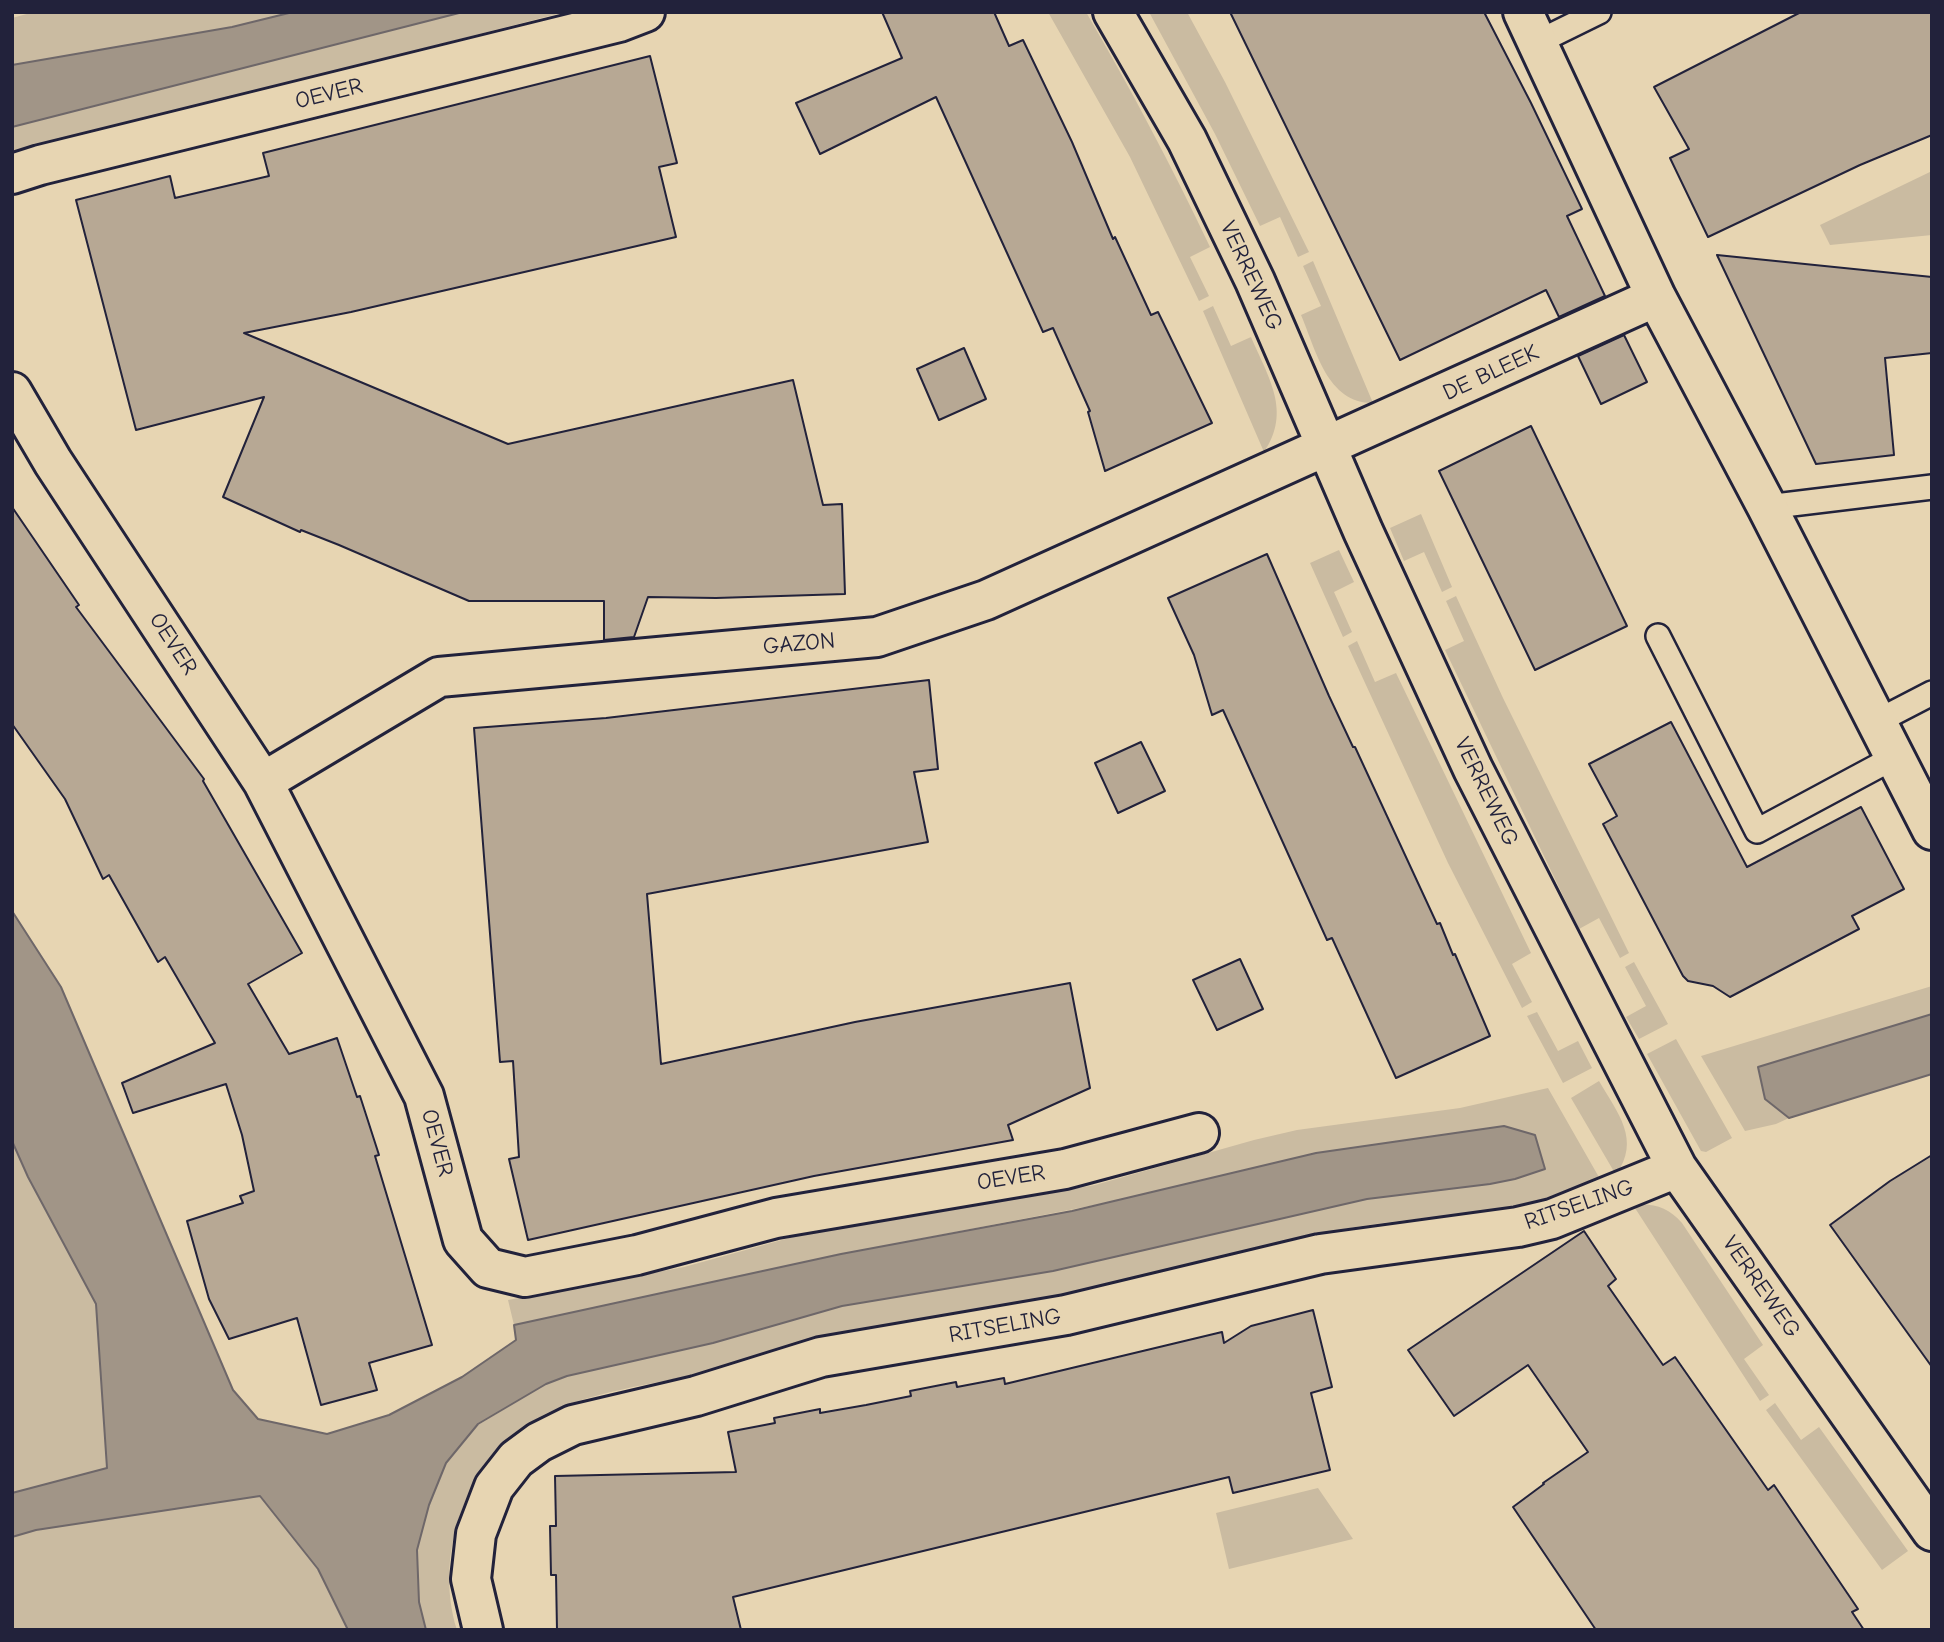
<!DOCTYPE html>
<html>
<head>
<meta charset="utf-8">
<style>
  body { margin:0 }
  #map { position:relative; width:1944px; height:1642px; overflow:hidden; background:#e7d5b2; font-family:"Comic Neue",sans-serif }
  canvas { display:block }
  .frame { position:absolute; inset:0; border:14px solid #22223b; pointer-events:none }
</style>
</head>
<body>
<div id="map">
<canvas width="1944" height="1642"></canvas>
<div class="frame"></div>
</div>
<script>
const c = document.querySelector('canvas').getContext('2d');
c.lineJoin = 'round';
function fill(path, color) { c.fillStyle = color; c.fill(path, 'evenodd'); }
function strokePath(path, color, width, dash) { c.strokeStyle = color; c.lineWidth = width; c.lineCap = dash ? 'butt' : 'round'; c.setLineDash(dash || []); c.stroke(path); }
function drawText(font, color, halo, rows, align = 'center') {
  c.font = font + ' "Comic Neue",sans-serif'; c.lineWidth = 5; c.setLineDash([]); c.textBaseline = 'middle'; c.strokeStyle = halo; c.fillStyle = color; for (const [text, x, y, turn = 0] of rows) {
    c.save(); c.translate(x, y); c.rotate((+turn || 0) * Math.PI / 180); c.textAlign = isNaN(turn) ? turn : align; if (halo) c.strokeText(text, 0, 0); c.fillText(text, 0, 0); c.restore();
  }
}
const green = new Path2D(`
  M34,12H293L232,27L12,65V18Z
  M463,12H565L12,154V127Z
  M1048,12H1086C1131,89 1172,167 1210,247L1190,257L1209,296L1199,301L1130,157Z
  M1149,12H1187L1225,82L1309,252L1298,257L1280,217L1260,226L1215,134Z
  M1932,171V235L1830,245L1820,225Z
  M1313,261L1373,403C1327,403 1316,350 1301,315L1321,306L1303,266Z
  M1213,306L1231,346L1251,337C1268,377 1292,411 1264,452L1203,311Z
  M1421,514L1452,587L1442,592L1424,552L1404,561L1390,528Z
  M1339,550L1354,582L1334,592L1352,632L1343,637L1310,563Z
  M1456,596L1503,698L1629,953L1620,958L1599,918L1579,929L1445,650L1464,641L1446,601Z
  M1357,641L1375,682L1396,673L1531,953L1512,964L1532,1002L1522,1008L1448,863L1348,646Z
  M1634,962L1668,1024L1639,1039L1626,1017L1646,1006L1625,967Z
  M1932,986V1014L1758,1067L1765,1099L1789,1118L1776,1124L1745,1131L1701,1056Z
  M1537,1012L1558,1051L1578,1041L1592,1068L1563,1083L1527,1016Z
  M1676,1039L1732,1138L1706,1152L1701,1151L1647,1054Z
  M1599,1081C1618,1114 1641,1139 1616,1175L1571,1098Z
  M1548,1088L1604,1186L1589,1194L1579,1187C1552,1197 1526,1207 1497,1212C1473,1216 1449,1216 1425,1218C1394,1221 1364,1225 1334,1231C1265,1245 1198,1269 1129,1284C1084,1294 1038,1303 993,1310C952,1317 910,1321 869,1329C815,1340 763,1357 710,1371C658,1384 583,1392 538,1418C467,1459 433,1552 457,1630H426L419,1602L417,1550L429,1505L446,1463L478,1425L546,1384L567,1376L713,1343L842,1306L1053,1271L1367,1199L1490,1184L1516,1179L1545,1168L1535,1135L1504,1126L841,1254L514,1325L508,1300L684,1267L800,1235L887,1217L1040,1195L1095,1185L1254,1140L1297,1130L1460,1108Z
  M12,1141L28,1177L96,1304L107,1468L12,1493Z
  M1633,1205C1654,1203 1668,1207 1682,1223L1763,1345L1744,1359L1769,1395L1760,1401Z
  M1775,1403L1801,1440L1819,1427L1908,1551L1882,1570L1766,1410Z
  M1318,1488L1353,1539L1229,1569L1216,1513Z
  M260,1496L318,1569L348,1630H12V1537L36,1530Z`);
const water = new Path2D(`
  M293,12H463L12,127V65L232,27Z
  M12,911L61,987L233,1390L258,1419L327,1434L389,1415L462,1377L516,1340L514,1325L841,1254L1072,1211L1316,1153L1504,1126L1535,1135L1545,1169L1515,1179L1490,1184L1367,1199L1053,1271L842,1306L713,1343L567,1376L546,1384L478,1424L446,1463L429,1505L417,1550L419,1602L426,1630H348L318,1569L260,1496L36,1530L12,1537V1493L107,1468L96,1304L28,1177L12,1141Z
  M1932,1014V1074L1789,1118L1765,1099L1758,1067Z`);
const building = new Path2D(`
  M882,12H994L1009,46L1023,40L1072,142L1113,239L1115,237L1151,315L1158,312L1212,423L1105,471L1088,412L1090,411L1053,328L1043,332L936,97L820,154L796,103L902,58Z
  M1230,12H1484L1531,103L1582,209L1567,216L1605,296L1559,317L1546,290L1400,360Z
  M1801,12H1932V135L1860,165L1708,237L1670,158L1689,149L1654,87Z
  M650,56L677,163L659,167L676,237L351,312L244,333L508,444L793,380L823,505L842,504L845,594L716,598L648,597L634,637L604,640V601H469L339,545L301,530L300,532L223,497L264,397L136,430L76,200L170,176L175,198L269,176L263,153Z
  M1717,255L1932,277V353L1885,358L1894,455L1816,464Z
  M1624,335L1647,382L1601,404L1578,356Z
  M964,348L986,399L939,420L917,369Z
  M1531,426L1627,626L1535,670L1439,471Z
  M12,507L79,605L76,607L204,779L203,781L302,953L248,984L289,1054L337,1038L357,1097L360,1096L379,1155L375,1156L432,1345L369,1363L377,1390L321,1405L297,1318L229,1339L209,1299L187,1221L243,1203L240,1196L254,1191L242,1135L226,1084L133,1113L122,1083L215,1043L165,957L158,962L109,875L103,879L65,799L12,724Z
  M1267,554L1329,696L1353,747H1355L1437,924L1440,923L1453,955L1455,954L1490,1036L1396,1078L1332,938L1327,940L1223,710L1212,715L1194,655L1168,598Z
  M929,680L938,769L914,772L928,842L647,894L661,1064L855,1022L1070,983L1090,1088L1008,1125L1013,1140L814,1176L528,1240L509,1159L519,1157L513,1061L500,1062L474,728L606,718Z
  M1671,722L1747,867L1861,807L1904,889L1852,916L1859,929L1730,997L1713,986L1688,981L1683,976L1603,824L1617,816L1589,764Z
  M1141,742L1165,791L1118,813L1095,763Z
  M1240,959L1263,1009L1217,1030L1193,980Z
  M1932,1155V1367L1830,1225L1890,1181Z
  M1584,1231L1616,1279L1608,1286L1663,1365L1675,1357L1768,1490L1774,1485L1858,1609L1852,1612L1864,1630H1596L1513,1507L1544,1484L1543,1483L1588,1452L1528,1365L1454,1416L1408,1350Z
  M1313,1310L1332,1387L1311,1393L1330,1470L1233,1493L1229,1477L733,1597L741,1630H557L556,1575H551L550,1526H556L555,1476L736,1472L728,1432L775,1423L774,1418L820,1409V1413L866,1405L911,1396L910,1391L956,1382L957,1387L1004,1378L1005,1384L1222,1332L1224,1343L1251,1326Z`);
const lane = new Path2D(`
  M1538,42L1599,12
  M1767,507L1932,487
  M1658,636L1757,831L1895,757
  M1876,722L1932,693`);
const street = new Path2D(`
  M1113,12L1187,140L1255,281L1363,531L1473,769L1677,1168L1932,1531
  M1523,12L1656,297L1767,507L1932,830
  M12,174L40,165L619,22L645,12
  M12,392L53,462L263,782L424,1096L463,1240L488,1268L525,1277L637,1255L776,1218L1065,1169L1199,1133
  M263,782L439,677L877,637L986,600L1656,297
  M483,1630L471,1579L476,1534L494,1487L516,1459L539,1442L573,1425L696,1396L821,1357L1066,1315L1320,1254L1518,1227L1552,1219L1677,1168`);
const streetNames = [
  ["OEVER",329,94,-14],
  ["VERREWEG",1251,276,65],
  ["DE BLEEK",1491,373,-25],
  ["OEVER",173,644,57],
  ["GAZON",799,644,-5],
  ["VERREWEG",1486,792,64],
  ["OEVER",437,1143,75],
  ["OEVER",1011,1178,-9],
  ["RITSELING",1579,1205,-19],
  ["VERREWEG",1761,1287,55],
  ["RITSELING",1005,1326,-10]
];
fill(green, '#cabba1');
fill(water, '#a19587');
strokePath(water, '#6e6769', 2);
fill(building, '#b7a894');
strokePath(building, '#22223b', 2);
strokePath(lane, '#22223b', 28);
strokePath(street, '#22223b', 44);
strokePath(lane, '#e7d5b2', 23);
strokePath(street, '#e7d5b2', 38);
drawText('23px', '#22223b', '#e7d5b2', streetNames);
</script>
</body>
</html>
